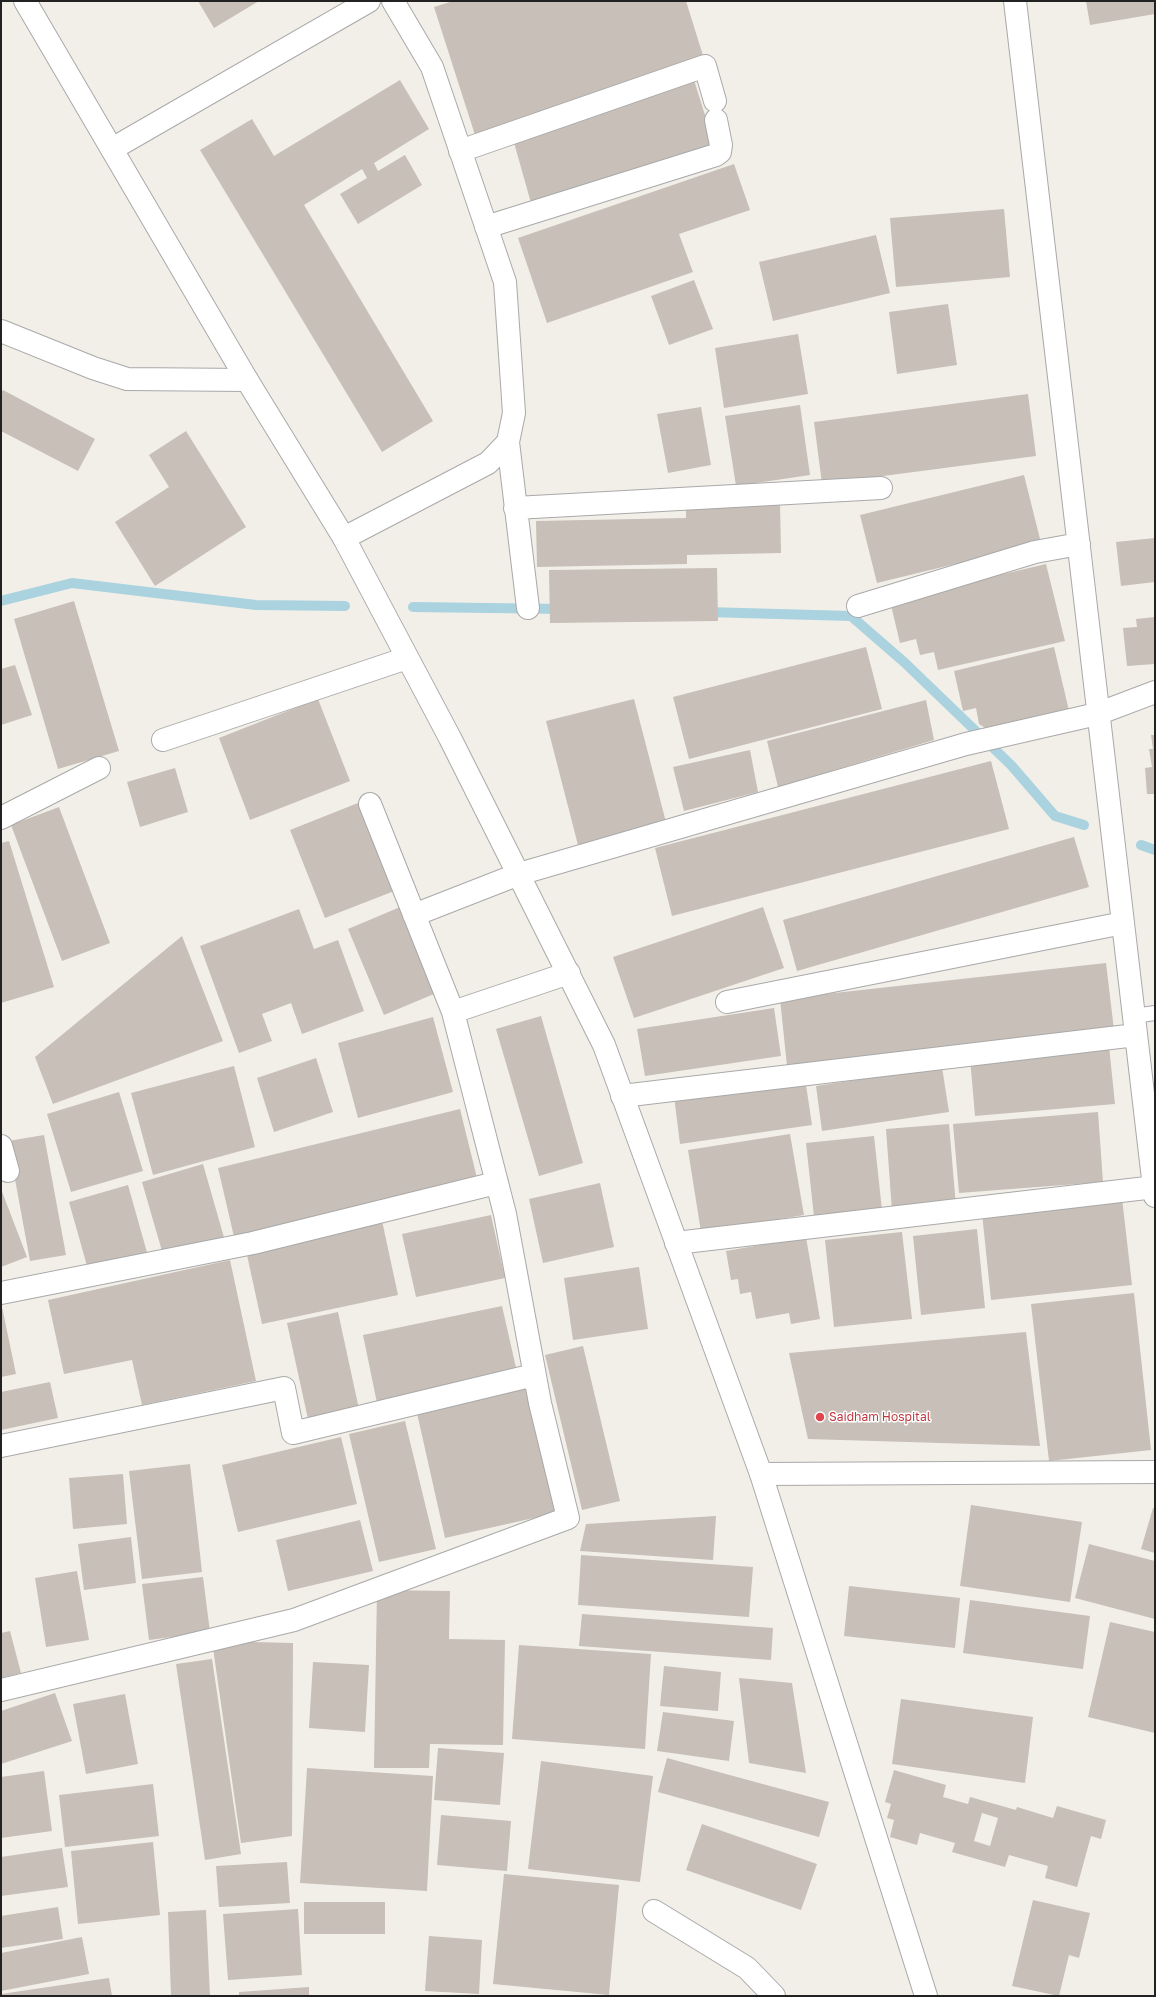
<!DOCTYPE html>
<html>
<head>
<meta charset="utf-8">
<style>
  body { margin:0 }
  #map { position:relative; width:1156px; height:1997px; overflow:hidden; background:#f2efe9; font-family:"Golos Text",sans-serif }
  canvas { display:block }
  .frame { position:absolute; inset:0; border:2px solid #222; pointer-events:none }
</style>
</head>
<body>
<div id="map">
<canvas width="1156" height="1997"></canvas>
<div class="frame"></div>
</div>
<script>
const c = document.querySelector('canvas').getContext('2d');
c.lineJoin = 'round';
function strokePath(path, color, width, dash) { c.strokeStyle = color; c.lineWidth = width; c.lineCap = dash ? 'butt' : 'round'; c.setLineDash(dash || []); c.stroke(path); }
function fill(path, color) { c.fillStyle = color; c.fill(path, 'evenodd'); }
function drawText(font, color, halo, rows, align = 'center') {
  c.font = font + ' "Golos Text",sans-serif'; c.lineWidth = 3; c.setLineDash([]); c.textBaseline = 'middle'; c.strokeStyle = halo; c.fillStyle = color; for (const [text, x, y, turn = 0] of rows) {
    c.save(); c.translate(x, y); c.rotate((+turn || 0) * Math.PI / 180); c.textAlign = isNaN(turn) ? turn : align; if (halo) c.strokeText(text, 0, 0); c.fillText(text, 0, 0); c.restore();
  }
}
const stream = new Path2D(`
  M1,601L72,583L256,605L345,606
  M413,607L564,609
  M706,612L851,616L904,662L1011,765L1055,816L1084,825
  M1141,845L1155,850`);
const building = new Path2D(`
  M198,1H259L214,28Z
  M453,1H686L705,62L475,135L434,7Z
  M1086,1H1155V14L1090,25Z
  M400,80L429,129L374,163L378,171L405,155L422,185L358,224L340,194L367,178L362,169L304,205L433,421L382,452L200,150L252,119L274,156Z
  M694,80L714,144L531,203L513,139Z
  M734,164L750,210L679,234L693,272L547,323L518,238Z
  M1004,209L1010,277L896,287L890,218Z
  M876,235L890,293L773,321L759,262Z
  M694,280L713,329L669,345L651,296Z
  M948,304L957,365L897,374L889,312Z
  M798,334L808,394L724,408L715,348Z
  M3,390L95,439L78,471L1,431V393Z
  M1028,394L1036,456L822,484L814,422Z
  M800,405L810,475L736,486L725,416Z
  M701,407L711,465L668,473L657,414Z
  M186,431L246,527L155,586L115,522L169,487L149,455Z
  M1024,475L1041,543L877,583L860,515Z
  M780,502L781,553L687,555V564L537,567L536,521L686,518V504Z
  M1155,538V582L1121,586L1116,542Z
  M1046,564L1065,641L938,670L934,652L920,655L916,639L900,643L890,601Z
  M717,568L718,621L550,623L549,570Z
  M74,601L119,751L58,769L14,619Z
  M1155,617V664L1127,666L1123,628L1137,627L1136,619Z
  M866,647L882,709L689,759L673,697Z
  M1054,647L1070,715L993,733L979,724L976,708L963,711L954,671Z
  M15,665L32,715L1,725V669Z
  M318,699L350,781L250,820L219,738Z
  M634,699L667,826L579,849L546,721Z
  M926,700L934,740L778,787L767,741Z
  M1151,735H1155L1154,798V794H1147L1145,768L1152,767L1149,749H1153Z
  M750,750L758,792L684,811L673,767Z
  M991,761L1009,829L672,916L655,848Z
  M175,768L188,812L140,827L127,782Z
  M368,799L402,888L325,918L290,830Z
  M59,807L110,943L62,961L11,825Z
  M1074,837L1089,887L797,971L783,920Z
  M9,841L54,987L1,1003V843Z
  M405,905L441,991L384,1015L348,929Z
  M763,907L784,968L634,1018L613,957Z
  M299,909L314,949L338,940L364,1011L302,1034L291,1003L262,1014L272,1041L239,1053L200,946Z
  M182,936L223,1041L53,1104L35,1057Z
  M1106,963L1114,1030L787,1066L780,999Z
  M774,1008L781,1056L645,1076L637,1029Z
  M541,1016L583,1163L539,1176L496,1029Z
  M433,1017L453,1092L358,1118L338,1043Z
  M1109,1046L1115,1104L975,1116L970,1058Z
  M316,1058L333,1112L274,1132L257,1078Z
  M234,1066L255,1147L153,1175L131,1093Z
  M942,1067L949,1112L822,1131L816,1086Z
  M805,1078L812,1125L680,1144L674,1096Z
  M119,1092L143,1171L71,1192L47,1114Z
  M460,1109L478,1182L235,1241L218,1168Z
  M1098,1112L1103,1182L959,1193L953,1124Z
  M949,1124L956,1206L892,1211L886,1129Z
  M790,1134L804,1215L701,1232L688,1150Z
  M44,1135L66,1255L30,1261L8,1141Z
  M874,1136L882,1210L814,1217L806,1143Z
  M203,1164L225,1241L164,1258L142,1182Z
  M600,1183L614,1247L543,1263L529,1199Z
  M128,1185L148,1256L89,1273L69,1202Z
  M1,1189L27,1257L1,1267Z
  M1122,1198L1132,1285L991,1300L982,1213Z
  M491,1215L505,1278L416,1297L402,1234Z
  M381,1216L398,1295L262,1324L245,1246Z
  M977,1229L985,1308L921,1315L913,1236Z
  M902,1232L912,1319L834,1327L825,1240Z
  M806,1237L820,1319L791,1324L789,1313L756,1319L751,1292L740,1294L738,1279L731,1280L726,1251Z
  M230,1260L256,1381L142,1405L132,1360L64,1374L48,1300Z
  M639,1267L648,1329L573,1340L564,1278Z
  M1134,1293L1151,1450L1049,1461L1031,1304Z
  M502,1306L517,1372L377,1403L363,1335Z
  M2,1307L16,1374L1,1377V1308Z
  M338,1312L359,1409L308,1419L287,1323Z
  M1026,1332L1040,1446L808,1439L789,1353Z
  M583,1346L620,1501L582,1510L545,1355Z
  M50,1382L58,1418L1,1430V1392Z
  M527,1387L556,1513L445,1538L417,1413Z
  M405,1421L436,1549L379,1562L349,1434Z
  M341,1437L357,1504L238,1532L222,1465Z
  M190,1464L202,1572L142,1579L129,1471Z
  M123,1474L127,1524L73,1529L69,1478Z
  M971,1505L1082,1522L1070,1602L960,1586Z
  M1153,1508H1155V1553L1141,1549Z
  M716,1516L713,1560L580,1551L586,1524Z
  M360,1520L373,1571L288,1591L276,1540Z
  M131,1537L136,1583L84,1590L78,1544Z
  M1089,1544L1155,1561V1619L1075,1598Z
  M581,1555L753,1567L749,1617L578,1605Z
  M77,1571L89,1640L46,1647L35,1578Z
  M203,1577L210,1632L149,1640L142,1584Z
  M849,1586L960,1598L955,1648L844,1636Z
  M377,1590L450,1591L449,1639L505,1640L503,1745L430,1744L429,1768H374Z
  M970,1600L1090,1616L1083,1669L963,1653Z
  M582,1614L773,1628L771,1660L579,1646Z
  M1110,1622L1155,1632V1733L1088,1717Z
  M10,1631L21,1673L1,1678V1633Z
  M212,1641L293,1643L292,1836L241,1843Z
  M519,1645L651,1654L645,1749L512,1739Z
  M212,1659L241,1854L205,1860L176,1664Z
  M313,1662L369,1665L365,1732L309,1728Z
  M664,1666L721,1672L718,1711L660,1706Z
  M739,1678L792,1683L806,1773L749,1763Z
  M55,1693L72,1741L1,1764V1711Z
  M125,1694L138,1764L86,1774L73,1704Z
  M901,1699L1033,1717L1025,1783L892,1764Z
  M663,1712L734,1721L729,1761L657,1751Z
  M438,1748L504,1753L500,1805L434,1800Z
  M667,1758L829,1802L819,1837L658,1792Z
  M541,1761L653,1776L640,1882L528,1869Z
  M307,1768L433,1776L427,1891L300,1883Z
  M894,1770L946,1785L943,1797L968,1804L970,1797L1016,1810L1017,1807L1053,1818L1057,1806L1106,1820L1101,1839L1091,1836L1077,1887L1045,1878L1048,1866L1009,1855L1005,1867L952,1852L955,1843L920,1833L917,1845L890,1837L894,1820L887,1818L891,1804L885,1802ZM982,1813L998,1818L990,1846L974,1841Z
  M44,1771L52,1831L1,1838V1777Z
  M153,1784L159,1836L65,1847L59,1795Z
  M441,1815L511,1821L507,1871L437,1865Z
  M702,1824L817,1864L801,1910L686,1870Z
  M153,1842L160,1915L78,1924L71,1851Z
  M62,1848L68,1887L1,1896V1857Z
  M287,1862L290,1903L219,1907L216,1866Z
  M504,1874L619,1885L609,1995L493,1984Z
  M1033,1900L1090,1913L1079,1958L1069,1955L1059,1996L1012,1986Z
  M304,1902H385V1934H304Z
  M58,1907L63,1939L1,1948V1916Z
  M298,1909L302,1975L228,1980L223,1914Z
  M206,1910L210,1996H171L168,1912Z
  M429,1936L482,1940L479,1994L425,1991Z
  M82,1937L89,1974L1,1991V1953Z
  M109,1978L112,1996H1V1994Z
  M309,1987V1996H239V1992Z`);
const service = new Path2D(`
  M1134,1016L1155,1013`);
const minor = new Path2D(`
  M1015,1L1155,1196
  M112,149L369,1
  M460,151L705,66L715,101
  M486,227L716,155L720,152L721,145L716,120
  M1,331L93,368L127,379L247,380
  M508,442L528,608
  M515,508L881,488
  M344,538L488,463L508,442L514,413L505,282L432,67L393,1
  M858,606L1035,552L1079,544
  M163,740L407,658
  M370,804L453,1012
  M1,818L99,768
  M414,915L519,874L966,744L1097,714L1155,692
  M727,1002L1123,923
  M622,1096L1136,1035
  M1,1146L8,1171
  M676,1243L1155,1187
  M1,1293L253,1243L496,1183
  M1,1446L284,1388L293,1433L534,1375
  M761,1474L1155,1472
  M1,1690L294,1620L568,1518L540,1403L505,1214L453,1012L569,973
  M654,1911L747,1968L774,1996`);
const tertiary = new Path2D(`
  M25,1L247,380L344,538L450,738L604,1045L761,1474L926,1996`);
const markers = [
  [820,1417,5,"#e0444e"]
];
const healthNames = [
  ["Saidham Hospital",829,1417]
];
strokePath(stream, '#aad3df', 10);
fill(building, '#c7bfb8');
strokePath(service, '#a9a9a9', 16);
strokePath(minor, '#a9a9a9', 24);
strokePath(tertiary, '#a9a9a9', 24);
strokePath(service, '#fff', 14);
strokePath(minor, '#fff', 22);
strokePath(tertiary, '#fff', 22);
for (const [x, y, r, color] of markers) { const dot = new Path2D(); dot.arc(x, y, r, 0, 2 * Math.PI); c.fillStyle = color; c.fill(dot); strokePath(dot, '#fff', 1.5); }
drawText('12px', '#be3a42', '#fff', healthNames, 'left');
</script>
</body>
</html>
